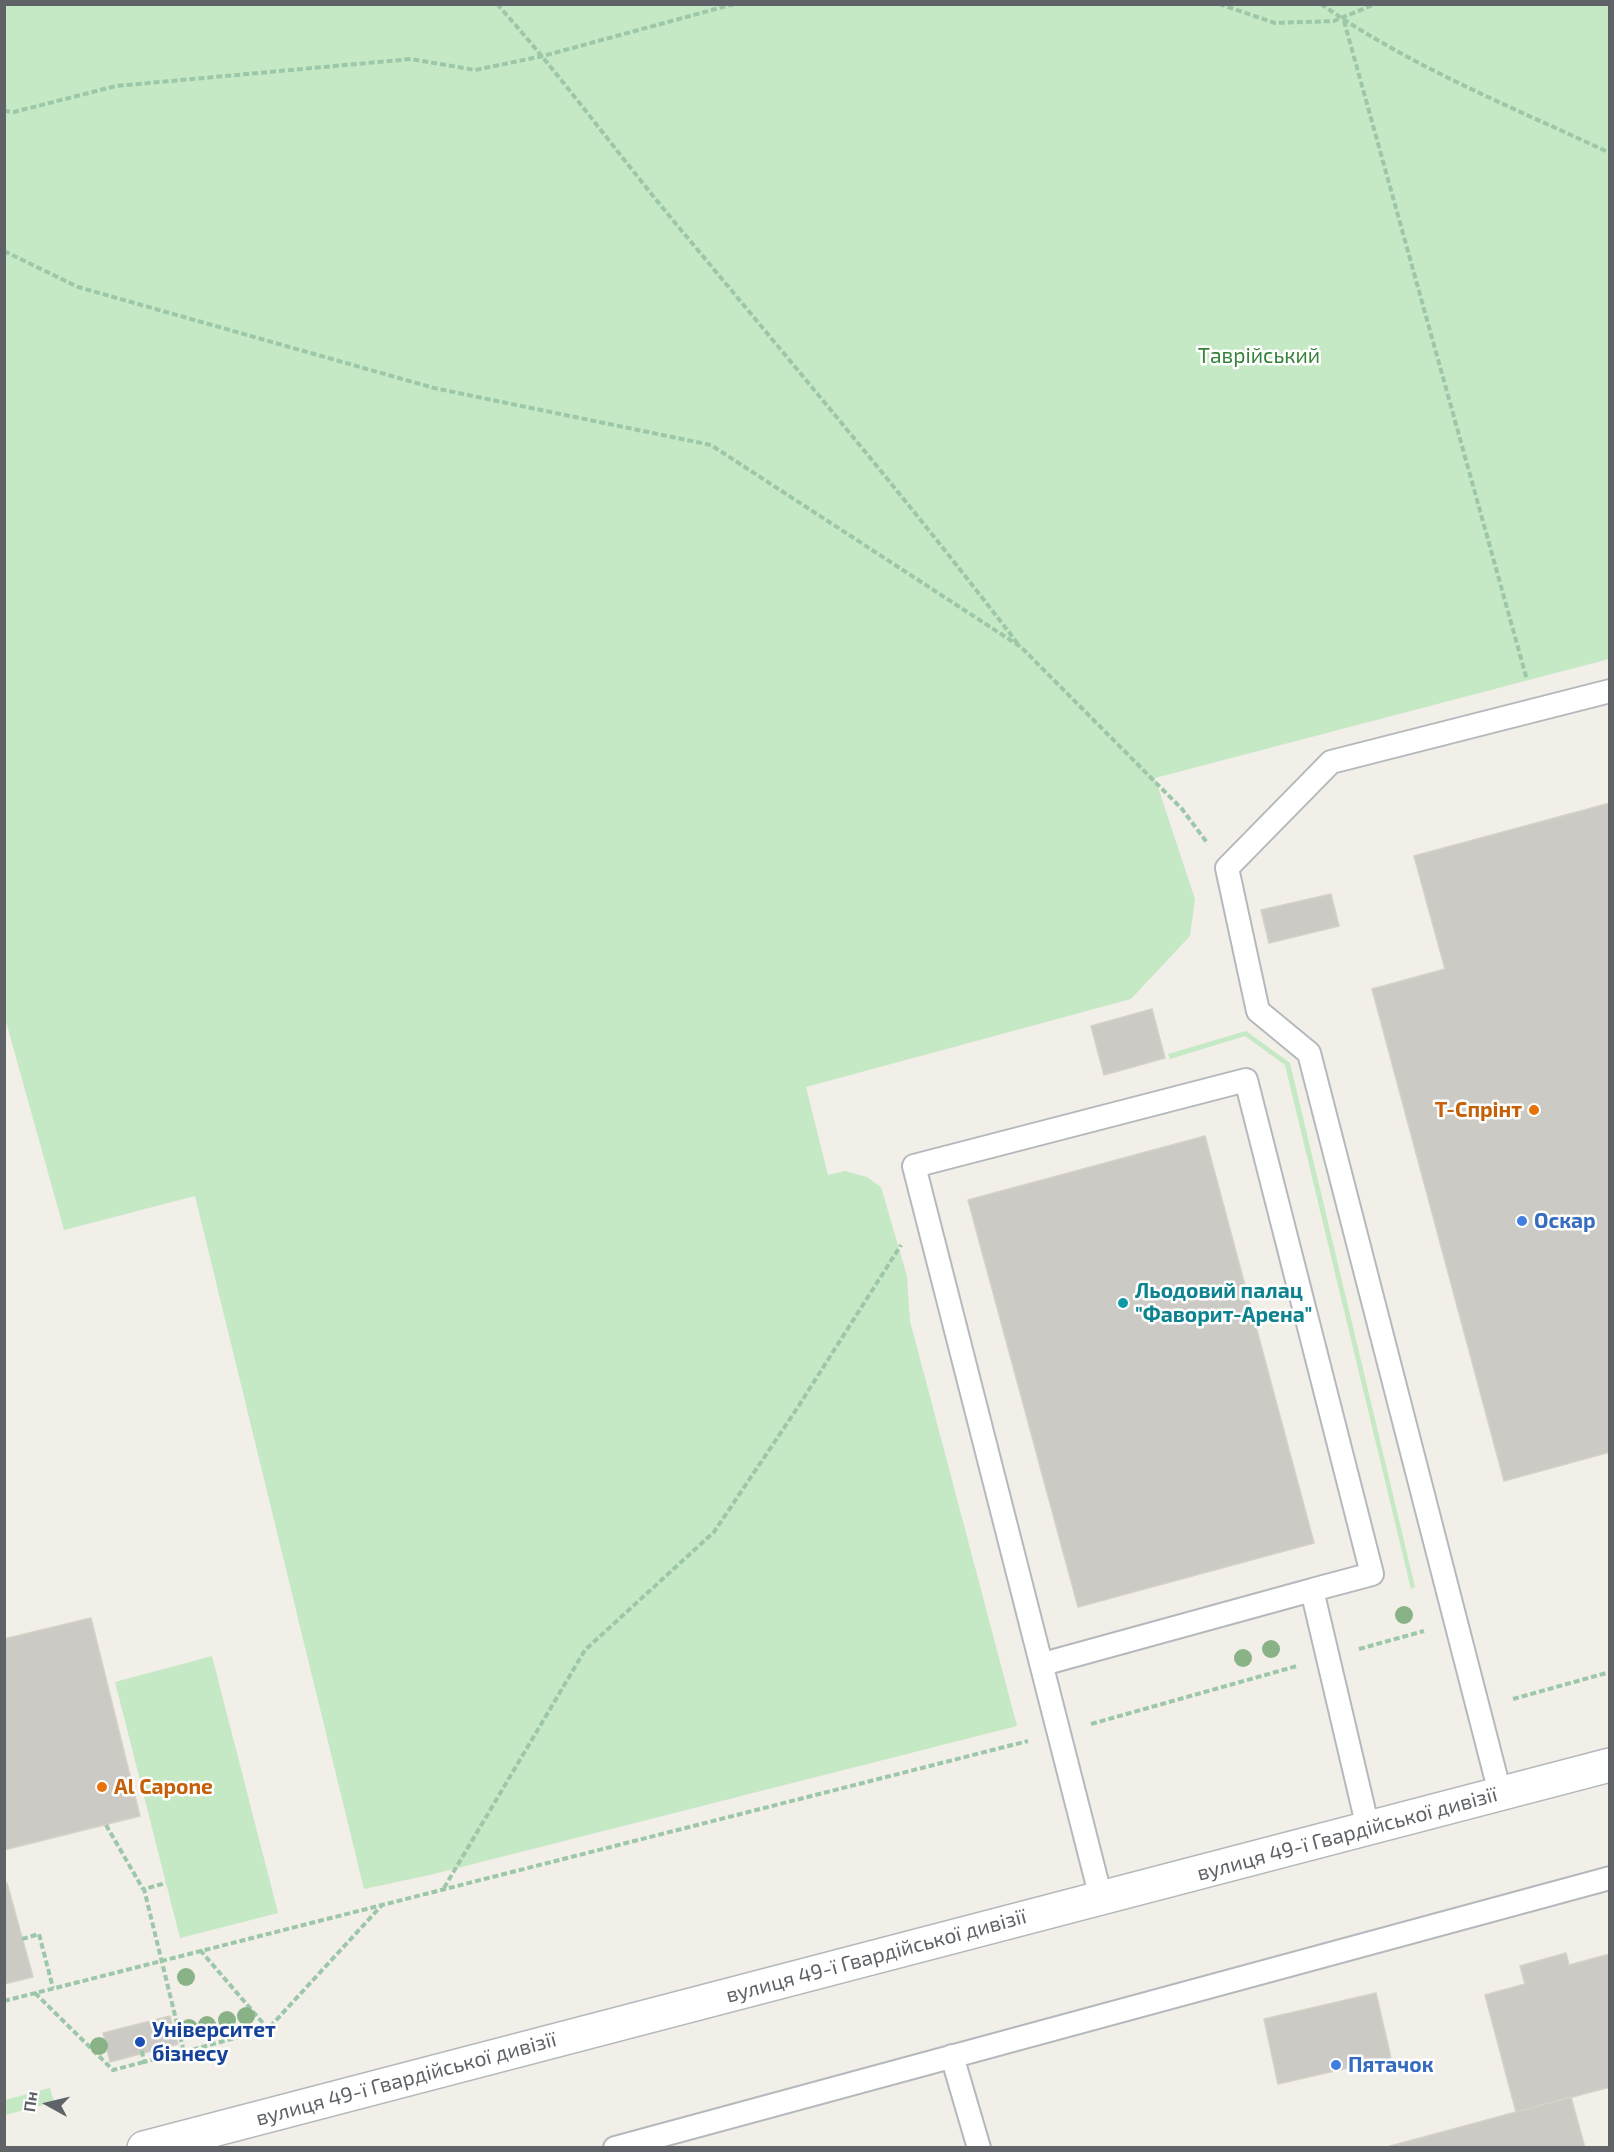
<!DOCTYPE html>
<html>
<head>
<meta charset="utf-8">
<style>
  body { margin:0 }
  #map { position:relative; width:1614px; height:2152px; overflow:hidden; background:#f1efe8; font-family:"Exo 2",sans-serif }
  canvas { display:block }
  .frame { position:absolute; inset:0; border:6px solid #5f6368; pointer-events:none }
  .north { position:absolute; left:18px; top:2074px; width:60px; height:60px; -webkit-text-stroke:4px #fff; paint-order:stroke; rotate:278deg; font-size:16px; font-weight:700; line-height:24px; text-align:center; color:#5f6368 }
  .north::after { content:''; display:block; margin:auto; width:21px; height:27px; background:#5f6368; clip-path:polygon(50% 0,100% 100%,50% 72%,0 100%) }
</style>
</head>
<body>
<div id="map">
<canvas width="1614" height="2152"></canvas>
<div class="frame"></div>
<div class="north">Пн</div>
</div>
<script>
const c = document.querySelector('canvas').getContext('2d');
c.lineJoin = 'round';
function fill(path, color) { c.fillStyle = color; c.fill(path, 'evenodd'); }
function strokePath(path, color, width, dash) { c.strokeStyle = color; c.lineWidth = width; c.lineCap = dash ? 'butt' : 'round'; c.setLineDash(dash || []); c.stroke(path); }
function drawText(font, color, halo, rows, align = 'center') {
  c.font = font + ' "Exo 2",sans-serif'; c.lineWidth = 5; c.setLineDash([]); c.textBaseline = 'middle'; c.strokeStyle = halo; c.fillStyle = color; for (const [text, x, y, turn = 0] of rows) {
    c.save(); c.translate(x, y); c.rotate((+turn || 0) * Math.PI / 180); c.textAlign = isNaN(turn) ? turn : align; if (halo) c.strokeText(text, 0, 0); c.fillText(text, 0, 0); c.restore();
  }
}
const green = new Path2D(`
  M4,5H1609V659L1155,778L1195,899L1190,936L1131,999L806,1087L828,1175L845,1171L867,1177L881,1187L907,1276L910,1321L1017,1726L434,1874L364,1889L195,1196L64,1230L5,1018Z
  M1246,1031L1290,1063L1415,1587L1411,1589L1285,1065L1245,1036L1170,1059L1168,1054Z
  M212,1656L278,1913L180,1938L115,1682Z
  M50,2088L54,2102L5,2115V2100Z`);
const building = new Path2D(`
  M1610,803V1452L1504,1481L1372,989L1445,969L1414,856Z
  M1331,894L1339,926L1269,943L1261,910Z
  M1152,1009L1165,1058L1104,1075L1091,1026Z
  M1205,1136L1314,1543L1078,1607L968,1200Z
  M91,1618L140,1816L4,1850V1639Z
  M7,1883L33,1977L4,1984V1884Z
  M1566,1953L1569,1965L1610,1954V2087L1516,2112L1485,1995L1525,1984L1520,1966Z
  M1376,1993L1391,2058L1278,2084L1264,2019Z
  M170,2016L178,2044L110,2062L103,2033Z
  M1571,2097L1585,2148H1383L1516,2112Z`);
const path = new Path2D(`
  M497,4C559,73 613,148 672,219C789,360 907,499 1018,644
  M1219,4L1275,23L1334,21L1375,4
  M1321,4C1409,66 1512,107 1610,153
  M1344,21L1527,680
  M4,111L14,112L116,86L411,59L475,70L543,56L734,4
  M4,251L78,287L434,388L711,445L1021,647L1182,809L1208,844
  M1359,1649L1424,1631
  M1513,1699L1610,1672
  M1091,1724L1297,1666
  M106,1825L143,1889
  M444,1888L585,1650L714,1532L796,1410L901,1245
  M22,1939L39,1934L53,1988
  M200,1950L268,2029
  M35,1993L113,2070L144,2062
  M4,2001L1028,1741
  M140,2042L144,2062L184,2052L144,1889L166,1883
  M184,2052L268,2029L383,1904`);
const service = new Path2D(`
  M1043,1664L1312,1590
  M1500,1793L1309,1053L1258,1011L1227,868L1331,762L1610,691
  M1101,1898L914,1166L1246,1080L1372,1574L1312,1590L1368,1828
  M952,2056L979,2148
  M615,2148L1610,1878`);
const tertiary = new Path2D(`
  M144,2148L1610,1765`);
const trees = [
  [1404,1615],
  [1271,1649],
  [1243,1658],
  [186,1977],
  [246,2016],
  [227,2020],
  [207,2025],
  [189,2028],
  [99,2046]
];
const markers = [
  [1534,1110,6,"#e8710a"],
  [1522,1221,6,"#3f7fe0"],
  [1123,1303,6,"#0f9aa8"],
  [102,1787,6,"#e8710a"],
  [140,2042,6,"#1a4fb4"],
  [1336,2065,6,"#3f7fe0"]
];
const parkNames = [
  ["Таврійський",1259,356]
];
const foodNames = [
  ["Т-Спрінт",1522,1110],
  ["Al Capone",114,1787,"left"]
];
const shopNames = [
  ["Оскар",1534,1221],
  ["Пятачок",1348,2065]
];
const cultureNames = [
  ["Льодовий палац",1135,1291],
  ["\"Фаворит-Арена\"",1135,1315]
];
const streetNames = [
  ["вулиця 49-ї Гвардійської дивізії",1347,1834,-15],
  ["вулиця 49-ї Гвардійської дивізії",876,1956,-15],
  ["вулиця 49-ї Гвардійської дивізії",406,2079,-15]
];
const transitNames = [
  ["Університет",152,2030],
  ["бізнесу",152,2054]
];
fill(green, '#c5e8c5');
fill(building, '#cccac5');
strokePath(building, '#d6d1c6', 1.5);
strokePath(service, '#b5b8bc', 26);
strokePath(tertiary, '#b5b8bc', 36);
strokePath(path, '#9cc7a9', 4, [6, 3]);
strokePath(service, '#fff', 22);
strokePath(tertiary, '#fff', 33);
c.fillStyle = '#89b387';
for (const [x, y] of trees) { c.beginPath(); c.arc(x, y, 9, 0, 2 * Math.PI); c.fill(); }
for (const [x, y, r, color] of markers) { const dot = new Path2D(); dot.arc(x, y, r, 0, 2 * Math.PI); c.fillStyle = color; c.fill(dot); strokePath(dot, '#fff', 2); }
drawText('21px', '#348238', '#fff', parkNames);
drawText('bold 21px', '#c56008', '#fff', foodNames, 'right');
drawText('bold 21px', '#366cbe', '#fff', shopNames, 'left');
drawText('bold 21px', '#0d838f', '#fff', cultureNames, 'left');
drawText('21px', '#5f6368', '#fff', streetNames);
drawText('bold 21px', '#164399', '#fff', transitNames, 'left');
</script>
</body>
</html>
